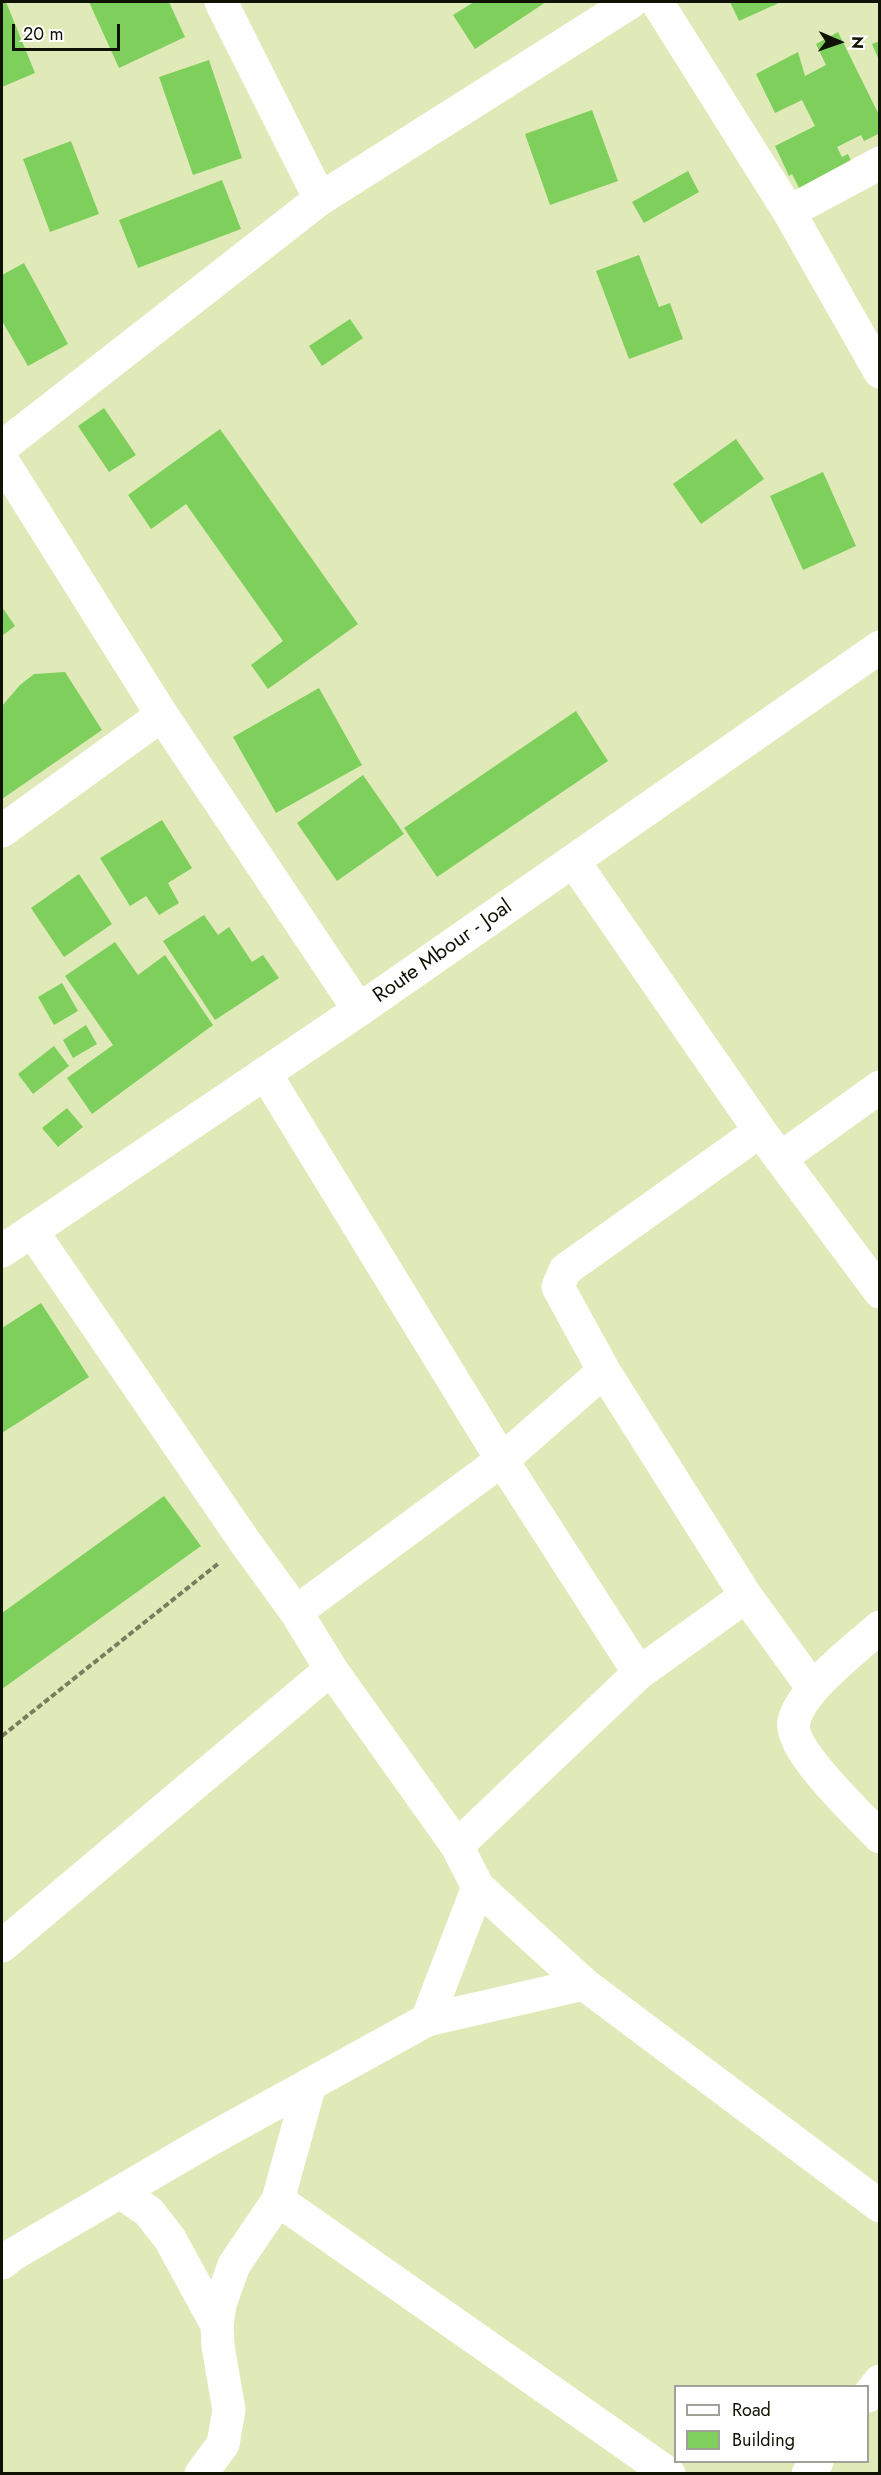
<!DOCTYPE html>
<html>
<head>
<meta charset="utf-8">
<style>
  body { margin:0 }
  #map { position:relative; width:881px; height:2475px; overflow:hidden; background:#e0eab8; font-family:Jost,sans-serif }
  canvas { display:block }
  .frame { position:absolute; inset:0; border:3px solid #101303; pointer-events:none }
  .legend { position:absolute; left:674px; top:2385px; width:195px; height:78px; box-sizing:border-box; background:#fff; border:2px solid #9fa19a; margin:0; padding:8px 10px; list-style:none; font-size:18px; color:#101303 }
  .legend li { display:flex; align-items:center; gap:12px; height:30px }
  .legend b { width:30px; border:2px solid #9fa19a }
  .north { position:absolute; left:809px; top:12px; width:60px; height:60px; -webkit-text-stroke:4px #fff; paint-order:stroke; rotate:92deg; font-size:16px; font-weight:700; line-height:24px; text-align:center; color:#101303 }
  .north::after { content:''; display:block; margin:auto; width:21px; height:27px; background:#101303; clip-path:polygon(50% 0,100% 100%,50% 72%,0 100%) }
  .scale { position:absolute; left:12px; top:24px; width:108px; height:27px; box-sizing:border-box; border:3px solid #101303; border-top:0; padding-left:8px; font-size:18px; line-height:21px; white-space:nowrap; color:#101303; -webkit-text-stroke:4px #fff; paint-order:stroke }
</style>
</head>
<body>
<div id="map">
<canvas width="881" height="2475"></canvas>
<div class="frame"></div>
<ul class="legend">
<li><b style="height:8px;background:#fff"></b>Road</li>
<li><b style="height:16px;background:#7ecf5c"></b>Building</li>
</ul>
<div class="north">N</div>
<div class="scale">20 m</div>
</div>
<script>
const c = document.querySelector('canvas').getContext('2d');
c.lineJoin = 'round';
function fill(path, color) { c.fillStyle = color; c.fill(path, 'evenodd'); }
function strokePath(path, color, width, dash) { c.strokeStyle = color; c.lineWidth = width; c.lineCap = dash ? 'butt' : 'round'; c.setLineDash(dash || []); c.stroke(path); }
function drawText(font, color, halo, rows, align = 'center') {
  c.font = font + ' Jost,sans-serif'; c.lineWidth = 4.5; c.setLineDash([]); c.textBaseline = 'middle'; c.strokeStyle = halo; c.fillStyle = color; for (const [text, x, y, turn = 0] of rows) {
    c.save(); c.translate(x, y); c.rotate((+turn || 0) * Math.PI / 180); c.textAlign = isNaN(turn) ? turn : align; if (halo) c.strokeText(text, 0, 0); c.fillText(text, 0, 0); c.restore();
  }
}
const building = new Path2D(`
  M2,2H6L35,73L2,87Z
  M89,2H169L185,37L119,68Z
  M474,2H546L475,49L453,15Z
  M730,2H781L739,21Z
  M838,32L880,117V133L864,141L861,135L837,147L842,157L848,154L853,165L801,192L792,174L789,176L775,146L815,126L802,100L775,113L756,74L798,52L805,76L826,65L816,44Z
  M880,41V62L872,44Z
  M209,60L242,158L193,175L159,77Z
  M592,110L618,181L550,205L525,134Z
  M71,141L99,214L50,232L23,159Z
  M688,171L699,192L644,223L632,202Z
  M222,180L241,229L138,268L119,220Z
  M639,255L659,307L670,303L683,339L629,359L596,271Z
  M24,263L68,344L28,366L2,321V275Z
  M350,319L363,338L322,366L309,346Z
  M104,408L136,455L109,472L78,426Z
  M220,429L358,624L268,689L251,665L283,641L186,504L151,529L128,495Z
  M736,439L764,479L701,524L673,484Z
  M823,472L856,546L803,570L770,496Z
  M2,607L15,626L2,636Z
  M65,672L102,730L2,799V706L20,685L34,674Z
  M319,688L362,765L276,813L233,737Z
  M576,711L608,761L437,877L404,828Z
  M363,775L404,834L337,881L297,823Z
  M162,820L192,868L168,883L179,903L159,915L146,896L130,906L100,858Z
  M79,874L112,924L64,957L31,908Z
  M204,915L218,935L229,927L252,962L263,955L279,978L215,1020L163,941Z
  M115,942L138,975L165,955L213,1025L92,1114L67,1078L113,1045L65,976Z
  M62,983L78,1011L54,1025L38,997Z
  M86,1025L97,1044L73,1058L63,1040Z
  M54,1046L69,1066L33,1094L18,1074Z
  M67,1108L83,1127L58,1147L42,1128Z
  M41,1303L89,1377L2,1433V1328Z
  M164,1496L201,1546L2,1689V1613Z`);
const path = new Path2D(`
  M2,1736L219,1563`);
const minor = new Path2D(`
  M221,2L320,199
  M657,2L789,212L880,372
  M789,212L880,163
  M2,447L320,199L631,2
  M2,460L162,715L359,1010
  M2,831L162,715
  M574,862L760,1131L880,1292
  M265,1073L502,1460L639,1673
  M760,1131L565,1270L558,1287L604,1371L746,1596L812,1687
  M781,1158L880,1087
  M32,1231L245,1542L296,1612L331,1669L457,1846L478,1887L584,1984L880,2206
  M296,1612L502,1460L604,1371
  M880,1627C855,1649 801,1690 794,1721C788,1749 860,1816 880,1837
  M457,1846L639,1673L746,1596
  M2,1946L331,1669
  M427,2020L584,1984
  M120,2192L149,2212L170,2239L217,2325
  M278,2200L669,2474
  M2,2263L12,2255L209,2140L427,2020L478,1887
  M868,2396L880,2381
  M201,2474L223,2444L229,2410L218,2346L217,2325L220,2304L234,2265L278,2200L310,2084
  M808,2474L817,2462`);
const major = new Path2D(`
  M2,1251L359,1010L880,647`);
const streetNames = [
  ["Route Mbour - Joal",443,952,-35]
];
fill(building, '#7ecf5c');
strokePath(path, '#787e5d', 4, [6, 3]);
strokePath(minor, '#fff', 33);
strokePath(major, '#fff', 33);
drawText('21px', '#101303', '#fff', streetNames);
</script>
</body>
</html>
